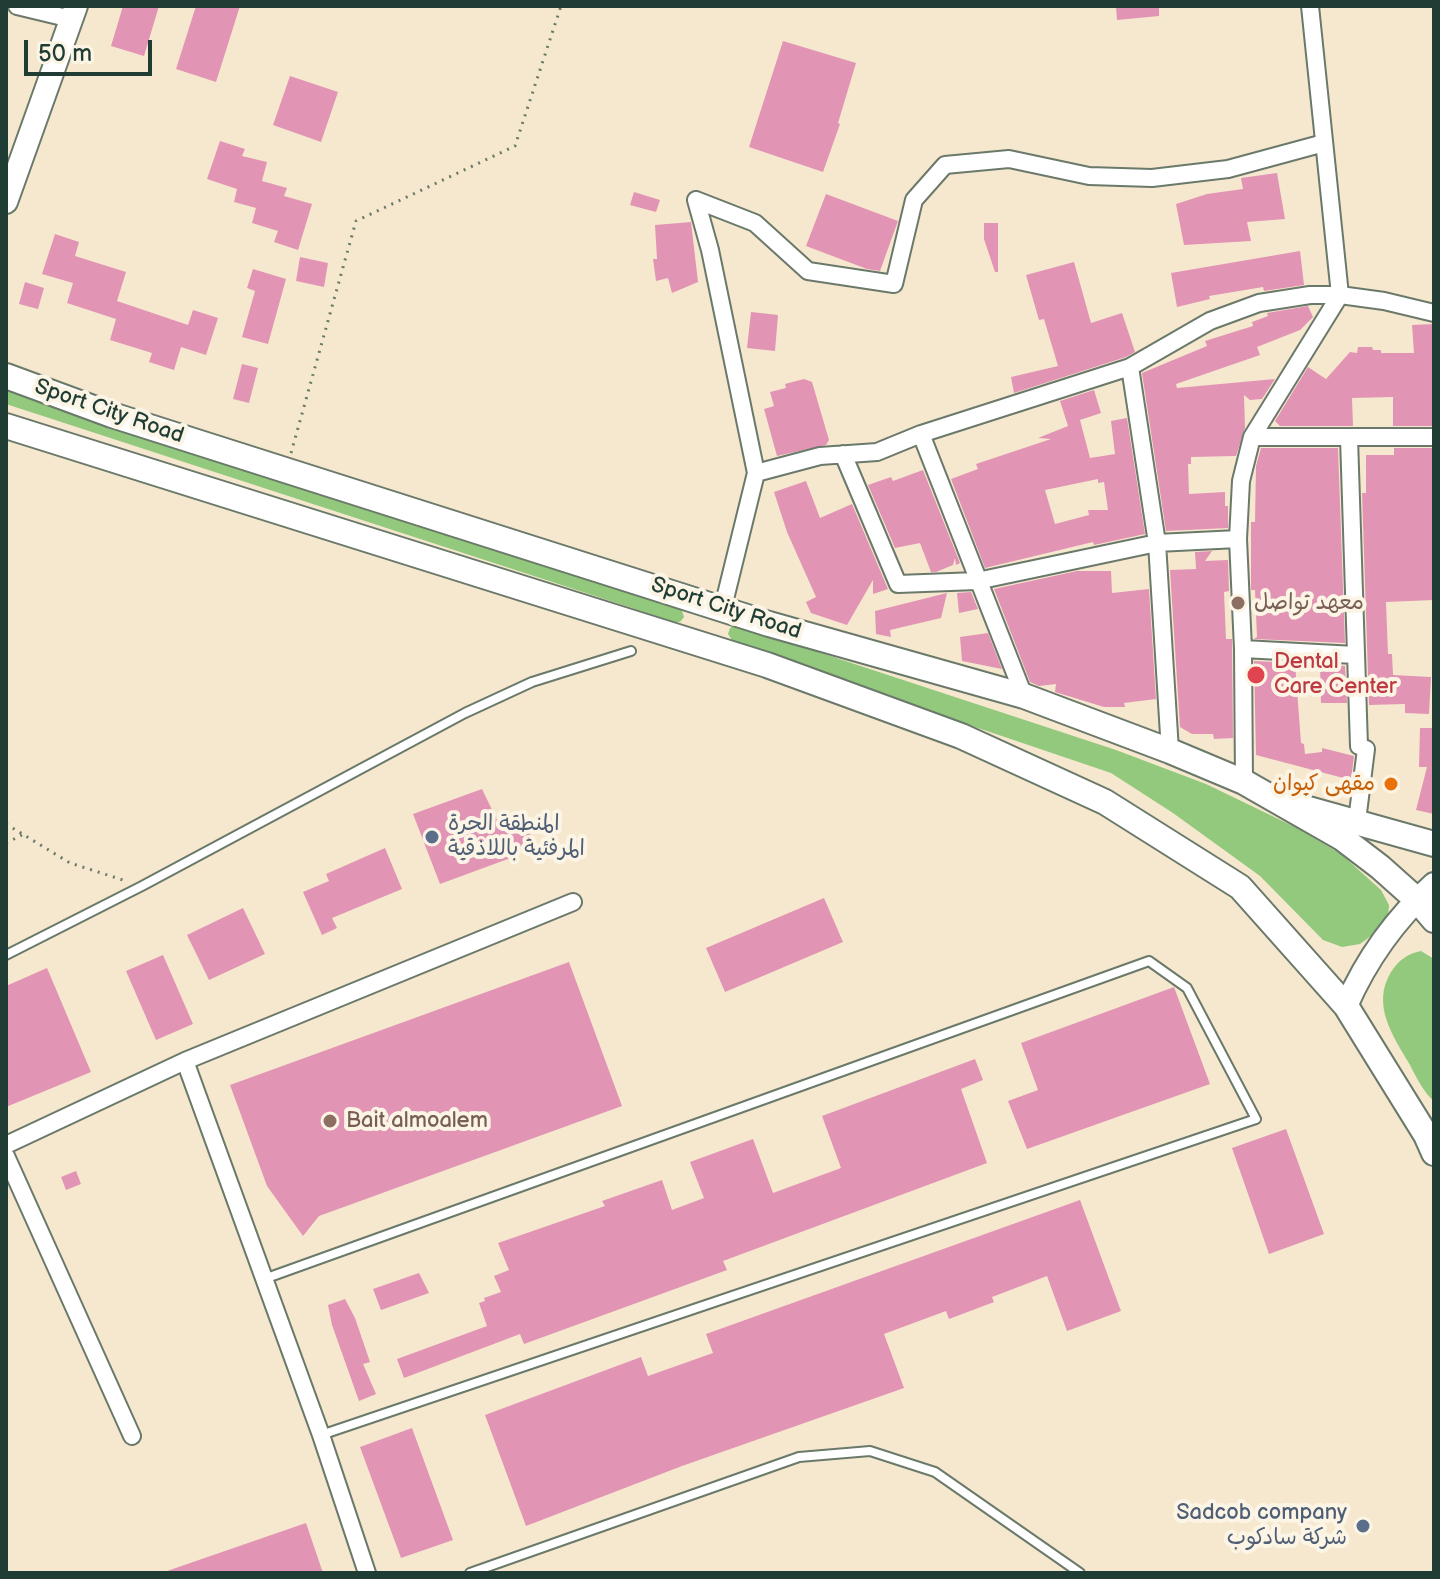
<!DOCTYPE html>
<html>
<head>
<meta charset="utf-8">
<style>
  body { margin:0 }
  #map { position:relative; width:1440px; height:1579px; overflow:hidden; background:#f6e8cf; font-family:"Balsamiq Sans",sans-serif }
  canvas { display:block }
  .frame { position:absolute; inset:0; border:8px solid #1f3d34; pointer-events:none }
  .scale { position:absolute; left:24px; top:40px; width:128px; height:36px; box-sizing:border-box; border:4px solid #1f3d34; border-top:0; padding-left:10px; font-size:24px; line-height:28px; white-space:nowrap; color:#1f3d34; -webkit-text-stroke:6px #fcf5e5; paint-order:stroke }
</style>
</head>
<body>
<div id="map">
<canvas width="1440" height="1579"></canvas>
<div class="frame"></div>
<div class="scale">50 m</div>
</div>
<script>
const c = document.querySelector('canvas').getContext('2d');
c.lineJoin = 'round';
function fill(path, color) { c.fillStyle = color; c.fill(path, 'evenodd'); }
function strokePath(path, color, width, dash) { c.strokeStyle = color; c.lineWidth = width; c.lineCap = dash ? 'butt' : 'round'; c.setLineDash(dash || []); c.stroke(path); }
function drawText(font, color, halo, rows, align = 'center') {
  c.font = font + ' "Balsamiq Sans","Playpen Sans Arabic",sans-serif'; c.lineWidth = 8; c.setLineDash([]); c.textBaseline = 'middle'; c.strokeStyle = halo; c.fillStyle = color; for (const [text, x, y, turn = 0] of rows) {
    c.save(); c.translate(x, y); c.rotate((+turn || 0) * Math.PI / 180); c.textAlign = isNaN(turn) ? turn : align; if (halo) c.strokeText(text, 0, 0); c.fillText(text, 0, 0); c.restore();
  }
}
const green = new Path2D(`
  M6,388L680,605L684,617L680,622H675L6,404Z
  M736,625L1116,750L1206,784L1295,827L1341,854L1381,890L1389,905L1388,917L1383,927L1360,944L1342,947L1323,940L1260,876L1173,813L1111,773L736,646L728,634L730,628Z
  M1421,951L1434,959V1101C1424,1093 1416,1077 1410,1065C1393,1036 1371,1005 1391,972C1399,960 1407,954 1421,951Z`);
const building = new Path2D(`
  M123,6H159L144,56L111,46Z
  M196,6H240L216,82L176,69Z
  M1116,6H1159V16L1117,20Z
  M783,41L856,63L838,123L840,124L823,172L749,147Z
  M290,76L338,92L321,142L273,125Z
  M220,141L245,149L242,156L267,162L262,181L287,188L284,196L312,204L298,250L274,242L278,231L252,223L256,208L234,202L237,189L207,179Z
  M1277,173L1285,219L1247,222L1251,241L1184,245L1176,204L1207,194L1243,189L1241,178Z
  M634,192L660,200L656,212L630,205Z
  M826,194L898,221L880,271L867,269L806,246Z
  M691,222L698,282L672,293L668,278L656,281L653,259H657L655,225Z
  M984,223H998V272H995L984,239Z
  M55,234L79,242L75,256L126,272L117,301L188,325L193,310L218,318L206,355L181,347L174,370L149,362L152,353L110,340L116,319L67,303L73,283L42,274Z
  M1300,251L1304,285L1264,291L1263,287L1209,296L1210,299L1177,307L1171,273Z
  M300,257L328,263L324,287L296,281Z
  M1074,262L1091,323L1122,313L1135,352L1126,357L1014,393L1011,377L1058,366L1044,319L1039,320L1026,275Z
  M253,269L286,279L268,344L242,337L255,291L247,288Z
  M25,282L44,288L38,309L19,304Z
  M1308,306L1313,317L1300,330L1257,347L1260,355L1176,384L1177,388L1275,379L1262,399L1250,400L1244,395L1245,428L1236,456L1191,457V464H1188L1189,494L1225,492V506H1228V528L1166,531L1142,373L1207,346L1205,341L1253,326L1252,322L1268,316L1267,313Z
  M751,312L778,315L775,351L747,348Z
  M1434,324V426H1393V397L1352,398L1353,426H1280L1275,421L1308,367L1326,379L1350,352L1357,353L1358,347H1372L1373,350H1381V353H1414L1412,325Z
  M242,364L258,368L249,403L233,399Z
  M804,379L812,382L829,440L826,445L777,456L764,409L774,406L770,392L786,388L785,384Z
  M1094,390L1101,413L1080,420L1090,458L1115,454L1111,421L1127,418L1145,534L1094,545L1093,542L985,568L951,479L978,469L976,464L1051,439L1038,438L1068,426L1060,401ZM1098,479V483L1104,482L1108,510H1088L1089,515L1055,524L1045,490Z
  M1261,448H1338L1345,643L1254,639L1257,637L1255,590H1251V522H1255L1256,466Z
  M1394,448H1434V600L1386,602L1388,654H1392L1393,675L1431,677L1429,714L1405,713V704L1369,705L1362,493H1366V455H1394Z
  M923,470L960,563L956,565L955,558L953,565L936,572H931L920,543L895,548L868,485L891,477L893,481Z
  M806,481L820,518L852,504L888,589L873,594V580L847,625L811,613L806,602L816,597L787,532L774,492Z
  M1212,551L1205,561L1228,560L1229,591L1224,592L1226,639H1232L1233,738L1214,739L1213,734H1192L1180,727L1170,570L1196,569L1195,552Z
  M1077,571H1111L1112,593L1149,589L1156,699L1124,703L1125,707H1104L1055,692L1056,684L1039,686L1030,682L994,589Z
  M971,592L978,609L959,613L957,593Z
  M947,593L941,618L890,630L891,637L876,634L875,611Z
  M988,633L1002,669L962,661L960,637Z
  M1254,661L1295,663L1301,743L1304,744L1305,754L1322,752V748L1354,756L1351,780L1256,755Z
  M1320,664L1345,666L1347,703H1321Z
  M1420,728H1434V814L1416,810L1427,767H1419Z
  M482,789L498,822L523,814L534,846L514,852L516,856L440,884L413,814Z
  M385,848L402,889L332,918L337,928L322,935L303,892L329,881L326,874Z
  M824,898L843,942L725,992L706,948Z
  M243,908L265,954L209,980L187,935Z
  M163,955L193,1024L156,1040L126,971Z
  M569,962L622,1106L319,1216L303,1236L267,1186L230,1085Z
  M47,968L91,1072L6,1107V986Z
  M1174,987L1210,1084L1027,1149L1008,1101L1038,1090L1021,1043Z
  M975,1059L983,1080L961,1089L987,1163L723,1261L727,1270L524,1344L520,1334L404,1378L397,1359L487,1326L479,1303L485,1301L484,1298L501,1292L494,1276L509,1270L498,1243L605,1206L602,1201L662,1180L672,1210L704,1198L690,1162L753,1139L773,1193L841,1168L822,1116Z
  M1286,1129L1324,1234L1269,1254L1232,1148Z
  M76,1171L81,1184L66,1190L61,1177Z
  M1080,1200L1121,1311L1067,1331L1047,1276L992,1297L994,1302L949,1319L946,1311L884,1334L904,1388L682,1466L526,1526L485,1415L641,1357L648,1376L713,1353L706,1334Z
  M419,1273L429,1293L381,1310L373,1289Z
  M345,1299L355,1318L370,1362L363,1364L376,1394L359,1401L332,1325L328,1305Z
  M412,1428L453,1540L401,1558L360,1447Z
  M306,1523L323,1573H167V1571Z`);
const path = new Path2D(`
  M291,453L356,221L515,146L561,6
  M6,824L70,863L123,880
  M6,843L22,835`);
const lane = new Path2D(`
  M6,955L142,886L465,713L532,682L631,651
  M264,1279L1149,961L1187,988L1256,1119L321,1435
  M470,1573L799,1457L870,1451L935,1472L1080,1573`);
const street = new Path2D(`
  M17,6L71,19
  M696,200L755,223L808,271L894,284L914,200L945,165L1009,159L1089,176L1152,178L1228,169L1324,143
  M696,200L710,250L756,473L723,607
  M1130,367L1157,543L1170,751
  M921,434L1024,696
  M1252,437H1434
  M1349,438L1359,746L1366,749L1357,821
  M843,454L898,584L977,581L1157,543L1238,539
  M756,473L820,456L877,452L921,434L1130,367L1210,321L1259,303L1310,295H1340L1384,301L1434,313
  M1243,649L1355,655
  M1244,782L1243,649L1238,539L1241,481L1252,437L1340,295L1310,6
  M185,1061L321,1435L367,1573
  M6,1145L185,1061L573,902
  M6,1156L132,1436`);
const secondary = new Path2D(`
  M6,202L76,6
  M1346,1006C1367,958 1395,919 1434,884`);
const primary = new Path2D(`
  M6,376L112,415L769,624L1024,696L1170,751L1244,782L1342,838L1380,867L1417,900L1434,920
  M6,426L767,665L961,736L1105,802L1240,887L1346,1006L1426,1135L1434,1153
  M1305,808L1434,844`);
const markers = [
  [1238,603,8,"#8d6e63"],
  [1256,675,10,"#e0444e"],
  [1391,784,8,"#e8710a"],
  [432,837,8,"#5c6f8a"],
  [330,1121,8,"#8d6e63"],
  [1363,1526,8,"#5c6f8a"]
];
const streetNames = [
  ["Sport City Road",109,412,19],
  ["Sport City Road",726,609,18]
];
const educationNames = [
  ["معهد تواصل",1254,603],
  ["Bait almoalem",346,1121]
];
const healthNames = [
  ["Dental",1274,662],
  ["Care Center",1274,687]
];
const foodNames = [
  ["مقهى كيوان",1375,784]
];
const serviceNames = [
  ["المنطقة الحرة",448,824],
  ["المرفئية باللاذقية",448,849],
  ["Sadcob company",1347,1513,"right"],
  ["شركة سادكوب",1347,1538,"right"]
];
fill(green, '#92c97c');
fill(building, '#e294b4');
strokePath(lane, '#6a796a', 12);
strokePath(street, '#6a796a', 20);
strokePath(secondary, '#6a796a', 26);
strokePath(primary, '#6a796a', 28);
strokePath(path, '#6a796a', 3, [2, 6]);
strokePath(lane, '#fff', 8);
strokePath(street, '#fff', 16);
strokePath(secondary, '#fff', 22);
strokePath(primary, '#fff', 24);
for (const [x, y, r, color] of markers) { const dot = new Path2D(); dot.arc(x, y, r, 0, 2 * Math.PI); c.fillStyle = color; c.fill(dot); strokePath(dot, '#fcf5e5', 3); }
drawText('22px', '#1f3d34', '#fcf5e5', streetNames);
drawText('22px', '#785e54', '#fcf5e5', educationNames, 'left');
drawText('22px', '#be3a42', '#fcf5e5', healthNames, 'left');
drawText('22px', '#c56008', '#fcf5e5', foodNames, 'right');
drawText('22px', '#4e5e75', '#fcf5e5', serviceNames, 'left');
</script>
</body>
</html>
